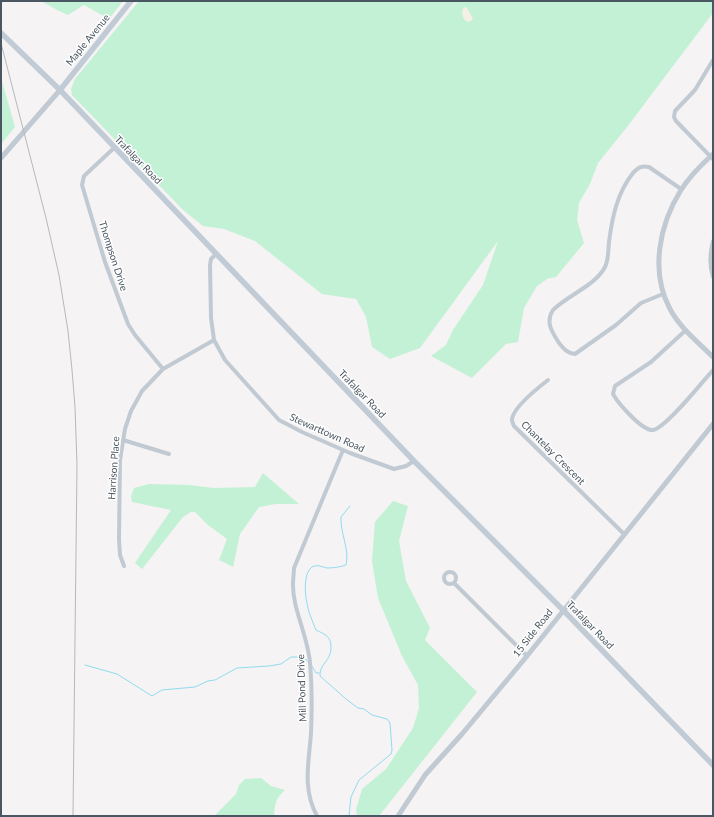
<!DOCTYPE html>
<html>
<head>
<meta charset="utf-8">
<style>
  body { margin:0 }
  #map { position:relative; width:714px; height:817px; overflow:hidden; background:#f5f3f3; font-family:Lato,sans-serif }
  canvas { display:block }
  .frame { position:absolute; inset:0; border:2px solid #4a5661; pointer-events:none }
</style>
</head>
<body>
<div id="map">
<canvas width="714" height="817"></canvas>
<div class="frame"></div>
</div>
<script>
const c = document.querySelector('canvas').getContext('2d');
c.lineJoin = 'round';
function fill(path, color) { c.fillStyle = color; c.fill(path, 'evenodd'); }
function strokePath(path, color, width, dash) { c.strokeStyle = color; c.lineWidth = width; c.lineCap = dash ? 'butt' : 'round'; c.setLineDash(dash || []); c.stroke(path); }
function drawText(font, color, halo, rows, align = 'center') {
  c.font = font + ' Lato,sans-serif'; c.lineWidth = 3; c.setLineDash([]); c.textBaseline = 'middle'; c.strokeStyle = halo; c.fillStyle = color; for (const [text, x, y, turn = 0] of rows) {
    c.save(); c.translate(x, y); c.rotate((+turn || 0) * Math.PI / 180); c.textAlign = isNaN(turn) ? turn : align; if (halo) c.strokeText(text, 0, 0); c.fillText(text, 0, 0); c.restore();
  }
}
const green = new Path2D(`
  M41,1H123L109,19L84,5L68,15L57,10Z
  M139,1H713V13L627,127L598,163L590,184L579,203L577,220L584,243L556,277L547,279L537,286L524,308L518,342L506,344L472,378L431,356L446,345L453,330L483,285L498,241L420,348L390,359L372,347L366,317L356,299L322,294L255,241L224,229L203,226L183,210L72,95L71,89L75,79Z
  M1,78L15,127L1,144Z
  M263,473L299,504H276L259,507L240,534L233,567L219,560L227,539L208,525L195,512H191L183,517L142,569L135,563L171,510L132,502L131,496L134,488L149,484L189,485L214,488L255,487Z
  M393,501L408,506L399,541L406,581L430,628L425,640L477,692L379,816H357L356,810L362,789L386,769L413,728L419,708L418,685L402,656L378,598L372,561L375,522Z
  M261,778L271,786L285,790C275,799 275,804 274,816H214L236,794L239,785L245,779Z`);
const sand = new Path2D(`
  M464,7L467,8L473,19L471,21L468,22C462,19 461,13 464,7Z`);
const stream = new Path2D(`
  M85,665L117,674L152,696L162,690L195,687L208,681L215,680L237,668L269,666L281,664L291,657H302L309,662
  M312,666L316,673H319
  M349,816L351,797L359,780L391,754L392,750L390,723L387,719L372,715L364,709L358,708L346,699L320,676C319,664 331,661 331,648C331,636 326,635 316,630C313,622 308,612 307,603C305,595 303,573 312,567C317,564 322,567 327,568C334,568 340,567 346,565C350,550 340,533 341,517L350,506`);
const minor = new Path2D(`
  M713,60L695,90L675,111L674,117L676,121L713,159
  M114,148L84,176L82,185L105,262L128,324L135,335L163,369
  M713,241C710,254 709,264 713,277
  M216,254L211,259L210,265L211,318L214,340L225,360L279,420L302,432L350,453L394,469L406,466L414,461
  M663,294L641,303L616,325L575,354C567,353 564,349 559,343C552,332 545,322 553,310C568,295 595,286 605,267C609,259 608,250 609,242C612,218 617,193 633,173C638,168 641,165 649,167L681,189
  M686,330L651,362L615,386L613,394C618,403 642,431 653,430C665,429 703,381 713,370
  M548,380C539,387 512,408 512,420C512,422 513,424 514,426L624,534
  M123,440L169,454
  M124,566L120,555L119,539L120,460L125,429L131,411L142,391L163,369L214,340
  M444 578a6 6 0 1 1 12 0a6 6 0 1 1-12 0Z
  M454,583L527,656
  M317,816C302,789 309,762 311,733C312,710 312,686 310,663C308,636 292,608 293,583C293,578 294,573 294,568L343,450`);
const tertiary = new Path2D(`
  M713,154C702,164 689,177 681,190C659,225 650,272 670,309C680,328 698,342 713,357
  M1,158L60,90
  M398,816L425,775L462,734L527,656L713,424`);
const secondary = new Path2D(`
  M1,33L60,90L414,461L563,610L713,765
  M60,90L131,1`);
const rail = new Path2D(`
  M1,43L46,218L59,275L68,331L72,370L75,407L77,464L73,816`);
const streetNames = [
  ["Maple Avenue",88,40,-51],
  ["Trafalgar Road",138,160,46],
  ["Thompson Drive",113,256,72],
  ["Trafalgar Road",362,394,46],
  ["Stewarttown Road",327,433,24],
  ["Chantelay Crescent",553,453,45],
  ["Harrison Place",114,468,-86],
  ["Trafalgar Road",590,625,46],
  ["15 Side Road",533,633,-52],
  ["Mill Pond Drive",302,688,-92]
];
fill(green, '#c3f1d5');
fill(sand, '#f5f0e5');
strokePath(stream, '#90daee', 1);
strokePath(minor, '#c1cad2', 4);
strokePath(tertiary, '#c1cad2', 5);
strokePath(secondary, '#c1cbd6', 5.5);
strokePath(rail, '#b5b8bd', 1);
drawText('10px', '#4a5661', '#fff', streetNames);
</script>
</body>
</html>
